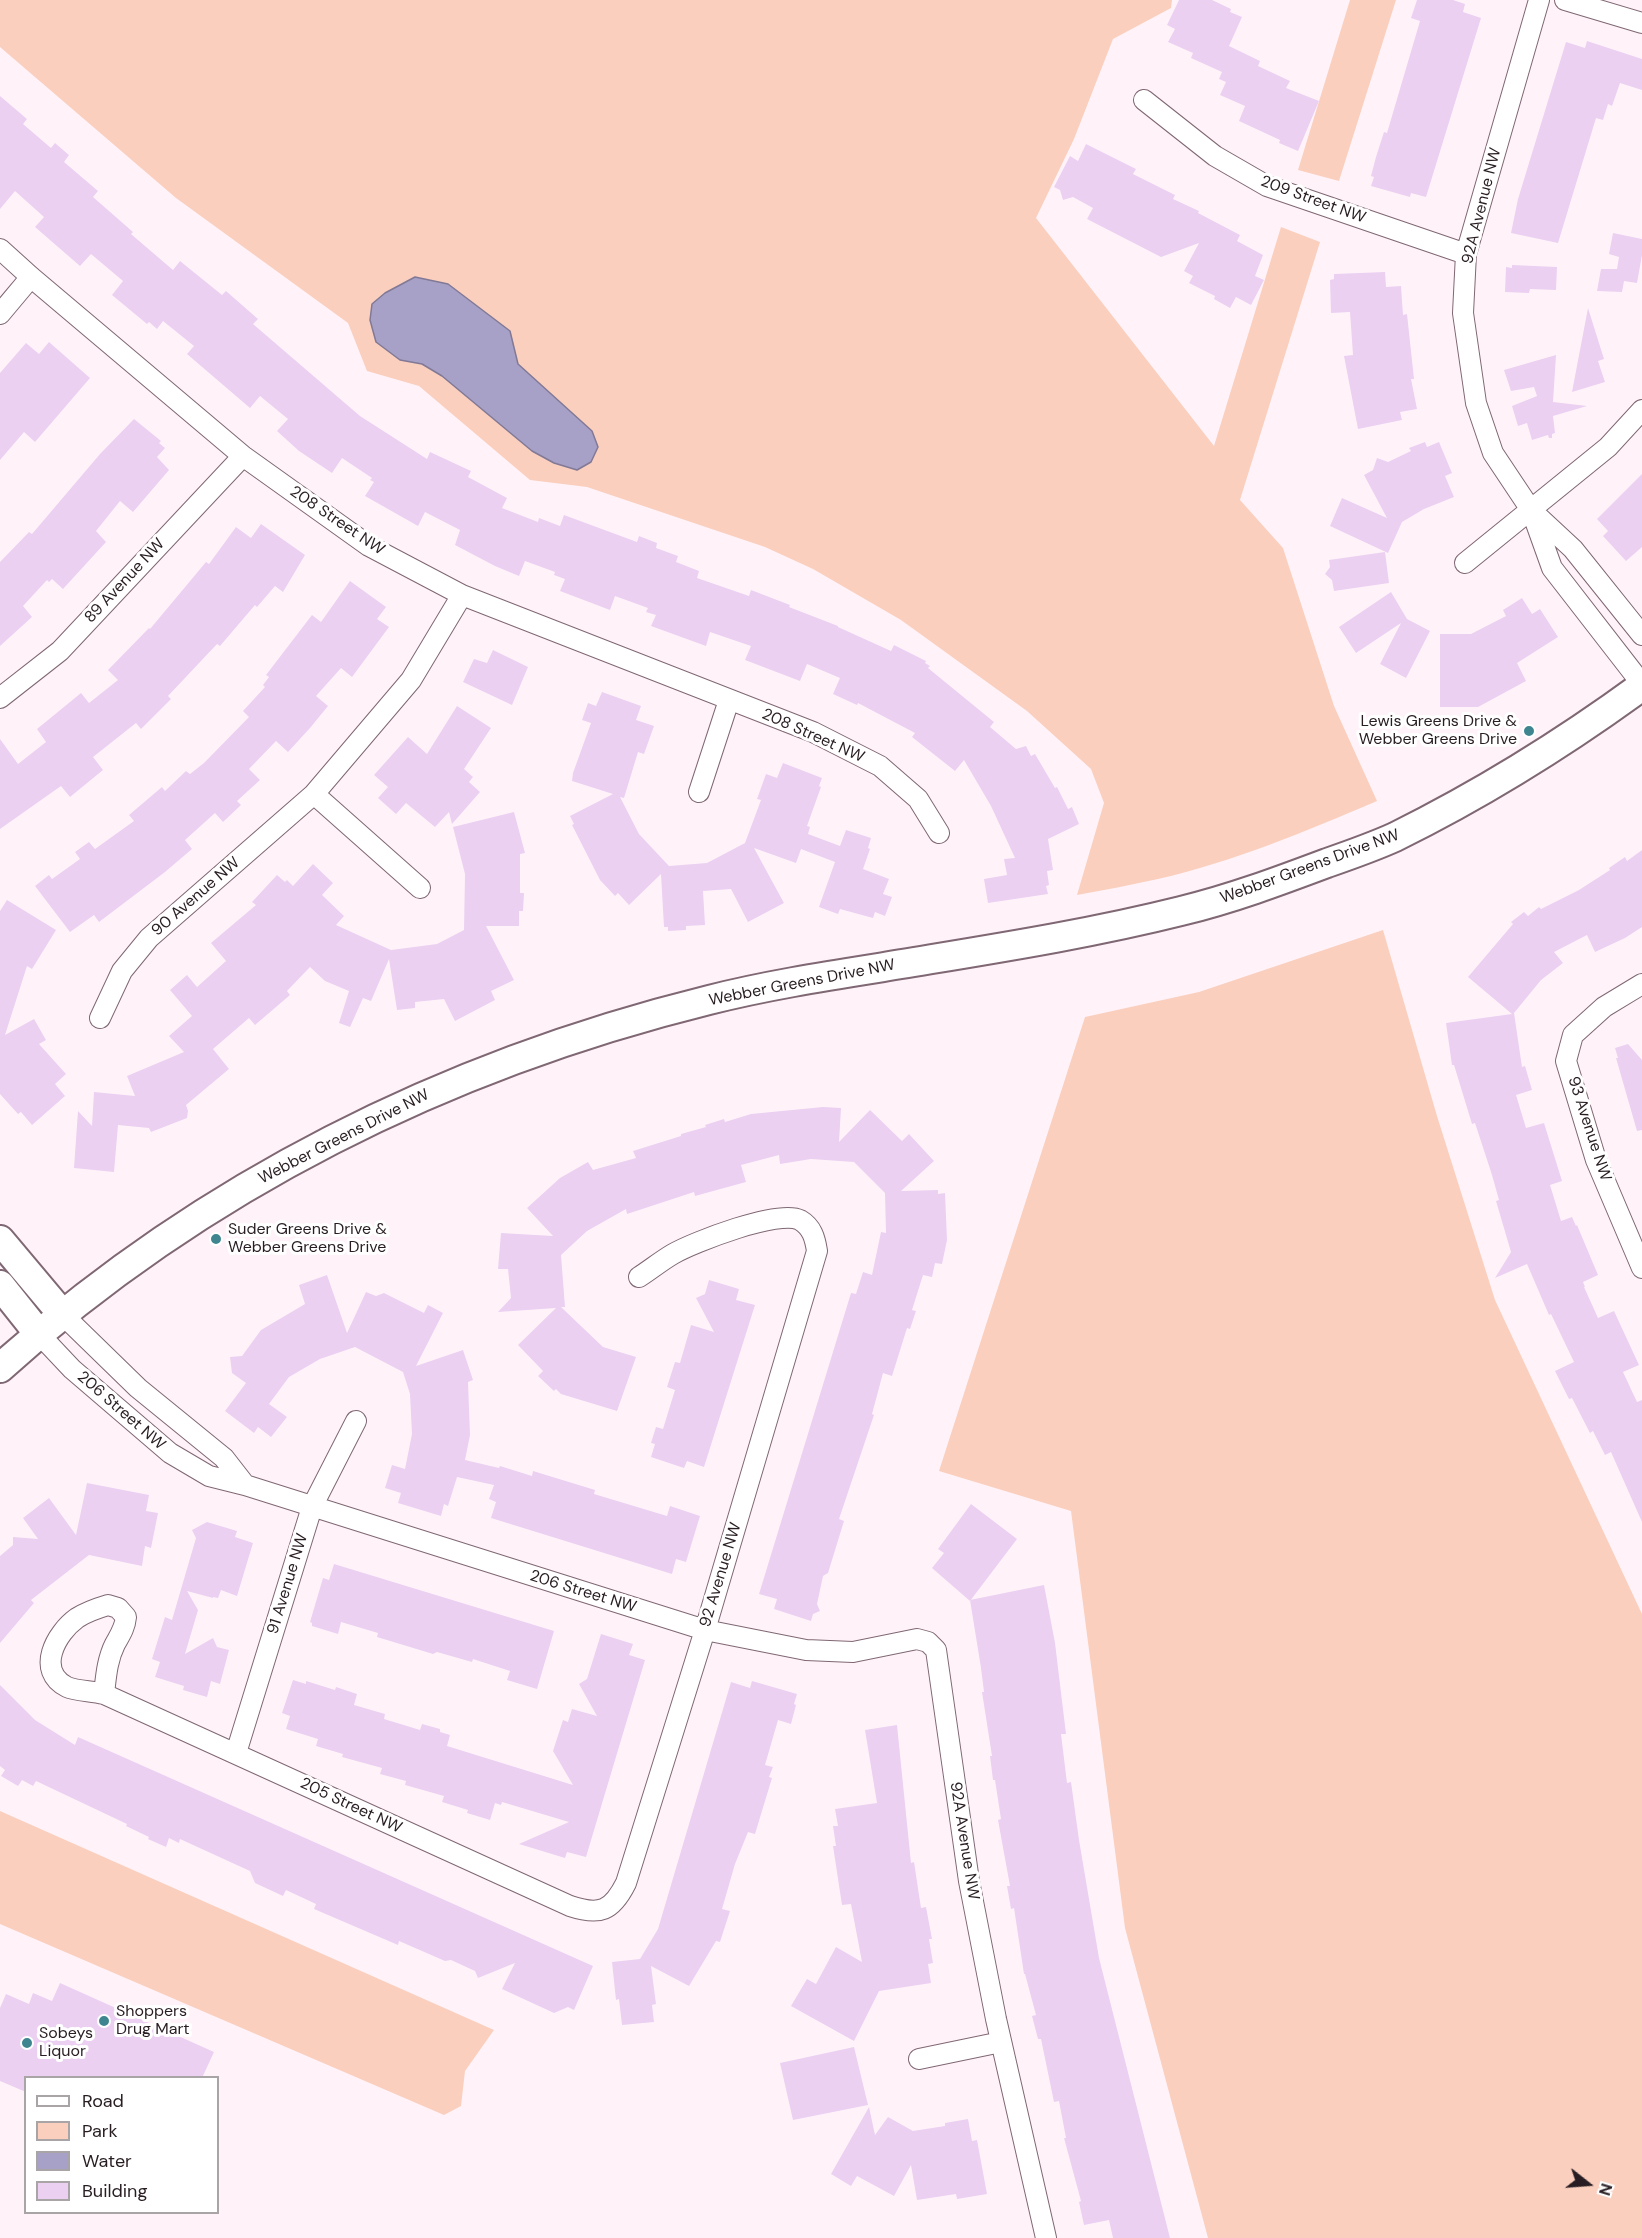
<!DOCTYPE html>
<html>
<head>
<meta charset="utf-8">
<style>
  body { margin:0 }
  #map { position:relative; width:1642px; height:2238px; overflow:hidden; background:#fff3f9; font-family:"DM Sans",sans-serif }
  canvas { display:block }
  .legend { position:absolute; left:24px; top:2076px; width:195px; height:138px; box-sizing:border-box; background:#fff; border:2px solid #a9a5a7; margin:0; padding:8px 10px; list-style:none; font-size:18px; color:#271d22 }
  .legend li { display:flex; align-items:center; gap:12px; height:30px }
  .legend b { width:30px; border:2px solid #a9a5a7 }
  .north { position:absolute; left:1558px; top:2154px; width:60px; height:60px; -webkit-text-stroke:4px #fff; paint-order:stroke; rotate:107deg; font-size:16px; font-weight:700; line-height:24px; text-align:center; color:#271d22 }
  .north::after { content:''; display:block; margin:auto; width:21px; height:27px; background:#271d22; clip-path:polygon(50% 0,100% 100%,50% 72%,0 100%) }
</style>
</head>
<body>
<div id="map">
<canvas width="1642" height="2238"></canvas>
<ul class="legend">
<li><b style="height:8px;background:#fff"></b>Road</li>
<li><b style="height:16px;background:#facfbe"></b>Park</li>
<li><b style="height:16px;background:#a7a1c7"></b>Water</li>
<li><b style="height:16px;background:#ebd0f2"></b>Building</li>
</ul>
<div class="north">N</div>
</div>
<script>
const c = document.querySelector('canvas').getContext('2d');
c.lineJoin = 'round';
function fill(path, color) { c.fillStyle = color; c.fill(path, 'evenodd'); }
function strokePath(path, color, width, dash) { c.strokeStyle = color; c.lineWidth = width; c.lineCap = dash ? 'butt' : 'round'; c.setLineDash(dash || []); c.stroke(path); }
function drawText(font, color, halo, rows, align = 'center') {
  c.font = font + ' "DM Sans",sans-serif'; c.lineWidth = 6; c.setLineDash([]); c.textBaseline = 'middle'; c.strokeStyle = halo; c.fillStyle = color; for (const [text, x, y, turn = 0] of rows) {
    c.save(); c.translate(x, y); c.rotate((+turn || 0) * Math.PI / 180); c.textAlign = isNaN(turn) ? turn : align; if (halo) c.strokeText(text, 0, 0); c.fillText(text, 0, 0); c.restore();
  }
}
const green = new Path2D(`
  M0,0H1172L1171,8L1113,39L1074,139L1036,218L1214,446L1281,227L1320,242L1240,500L1283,548L1334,706L1377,801C1306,831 1233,862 1158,879C1131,885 1104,890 1077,895L1104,803L1091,769L1027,711L901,620L813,569L765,547L587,487L530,480L419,386L367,371L348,323L176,198L0,47Z
  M1350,0H1396L1339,181L1298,170Z
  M1383,930L1437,1116L1495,1300L1642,1614V2238H1208L1125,1928L1071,1511L939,1471L1085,1017L1199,992Z
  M0,1811L494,2030L465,2071L461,2106L444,2115L0,1924Z`);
const water = new Path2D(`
  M415,277L448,284L510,331L518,364L592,431L598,447L591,462L577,470L554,463L532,451L442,376L422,364L400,360L376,342L370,320L372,304L385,293Z`);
const building = new Path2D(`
  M1179,0H1212L1231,9L1230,12L1242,17L1229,46L1260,61L1258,66L1290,81L1286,88L1319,101L1298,151L1279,143L1280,140L1239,121L1245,106L1220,95L1226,82L1219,79L1222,72L1191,58L1193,53L1168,42L1175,29L1167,25Z
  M1417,0H1453L1465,4L1463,12L1481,18L1426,197L1411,193L1410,197L1371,186L1374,177L1371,176L1376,157L1384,132L1387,133L1420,21L1411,18Z
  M1587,41L1642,59V90L1620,83L1612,106L1608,104L1603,120L1596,118L1558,243L1511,233L1518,199L1566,42L1585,48Z
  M0,96L27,119L23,124L51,148L55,143L69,155L64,162L98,191L93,197L133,232L131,234L173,270L180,261L222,295L226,291L258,319L253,324L360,416L427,459L430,452L471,471L468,477L507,498L502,508L538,522L539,518L560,526L564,515L637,542L639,536L657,543L656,548L678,556L676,562L699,571L697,578L749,596L751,590L790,605L789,607L838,626V627L891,651L894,645L926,661L925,663L930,666L928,668L994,722L990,727L1016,749L1026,746L1031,756L1035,754L1055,788L1057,787L1068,809L1072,807L1079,824L1048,839L1053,870L1047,871L1049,885L1046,886L1048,894L988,903L984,879L1007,875L1004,859L1015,858L991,806L964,760L955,771L912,737L915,733L858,703L857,705L833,694L840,678L807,664L800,681L745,660L751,646L710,632L706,646L651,626L656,615L646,612L648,608L615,596L610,610L560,591L565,579L554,575L555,572L525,561L519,576L495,566L455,545L460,530L425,512L418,526L365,496L374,482L370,480L372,478L342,458L332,473L299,451L277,431L288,419L260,396L250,408L187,354L194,346L163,321L157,329L149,322L147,324L112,295L123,281L91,254L80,266L35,227L44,217L15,191L0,209Z
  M1086,144L1136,169L1133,174L1175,195L1173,199L1199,211L1198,213L1240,235L1237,241L1263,255L1255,276L1264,280L1251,305L1236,297L1230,308L1214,299L1215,296L1189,283L1193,276L1184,271L1199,243L1161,257L1087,219L1093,208L1073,197L1063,200L1060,190L1054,187L1070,156L1078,161Z
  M1613,233L1642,239V255L1637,283L1624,281L1622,292L1597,291L1601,269H1617L1619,257L1609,254Z
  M1512,265L1557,267L1556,290L1530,289L1529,293L1505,292L1506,267L1512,268Z
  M1385,272L1386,287L1401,286L1403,315L1407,314L1414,379H1411L1417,409L1400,412L1402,420L1358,429L1344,356L1353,355L1350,312L1331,313L1330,280L1334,279V274Z
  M1588,308L1604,359L1598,361L1605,382L1572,392Z
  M49,342L90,378L35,442L24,432L0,460V373L26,343L39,354Z
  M1556,355L1553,402L1587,406L1553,416L1555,433L1552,434V438H1549L1548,435L1532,440L1527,423L1518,426L1512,406L1537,396L1534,387L1511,391L1504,370Z
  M134,419L161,441L159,443L165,448L157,457L169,470L133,512L120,501L96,531L106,542L63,589L52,579L49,582L47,580L23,606L32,617L0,646V562L29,532L32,534L100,454Z
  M1425,442L1427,447L1439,442L1452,473L1445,476L1454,497L1424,509L1402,522L1388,553L1330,526L1342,498L1387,518L1364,475L1373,470L1377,458L1388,462L1411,451L1409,448Z
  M1642,474V547L1626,561L1603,536L1608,531L1597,519Z
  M261,524L305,555L283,592L275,586L257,607L255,605L220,646L217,644L168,696L171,699L141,729L136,723L93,757L103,770L70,797L61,786L0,829V739L18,764L46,742L37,729L81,693L89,703L118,680L108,670L149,628L150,629L206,562L209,564L236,527L251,538Z
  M1385,552L1389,583L1334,591L1332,580L1325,574L1330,567L1329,560Z
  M350,581L386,607L377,619L389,627L352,677L341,668L316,696L328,706L310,728L288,752L276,741L249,769L260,780L237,801L241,805L223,822L215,813L185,840L192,849L165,872L99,922L94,915L70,932L35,886L49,875L52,879L80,859L75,852L89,842L95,849L134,821L129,815L162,787L165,791L186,771L190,774L204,763L249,717L243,711L265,687L263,685L269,677L266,675L312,615L321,622Z
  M1391,592L1407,619L1430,631L1406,678L1380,664L1401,623L1356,653L1339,627Z
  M1522,598L1532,614L1540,609L1558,637L1517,663L1526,681L1478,707H1440V634H1471L1506,616L1503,610Z
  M493,650L528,667L512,705L463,682L474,659L487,663Z
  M602,692L641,706L636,720L654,726L644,754L638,752L624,798L620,797L639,834L669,866L707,863L745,843L761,800L757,799L766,774L777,778L783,763L822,778L819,786L821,787L807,826L810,827L808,834L840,846L846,830L871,838L868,848L870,849L863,869L889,879L883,894L892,897L885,916L875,912L873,918L840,909L838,914L819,907L835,862L801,849L796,863L754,848L784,903L748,922L731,889L703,891L705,925L686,926V930L668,931V927H664L661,874L629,905L618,893L615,896L600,880L572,825L574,824L570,816L613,794L572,781L573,773L591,723L582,720L588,703L596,706Z
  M457,706L491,728L464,769L473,777L469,782L480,792L452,824L449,812L435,827L406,803L396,814L378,798L388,787L374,775L408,737L427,754Z
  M514,812L525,853L520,854V893H524L523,911H519V926H486L514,980L491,991L495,1000L455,1021L444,999L415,1002V1008L397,1010L389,959L371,1001L363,998L350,1027L339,1023L349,991L325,981L310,967L287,991L290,995L255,1025L249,1018L213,1049L229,1069L186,1105L188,1111L187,1118L151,1132L149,1128L118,1125L114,1172L74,1168L78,1111L92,1126L94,1092L135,1096L127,1076L184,1052L169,1036L192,1016L170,990L187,975L197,987L226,961L211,943L256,905L252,902L277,875L285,882L287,880L293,886L313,864L333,883L322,895L344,916L336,925L391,950L437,944L464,930L465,874L453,827Z
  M1642,850V927L1625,938L1595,952L1587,935L1554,952L1563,963L1541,980L1514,1013L1522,1067L1525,1066L1532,1090L1516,1095L1526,1128L1544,1123L1562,1181L1550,1185L1561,1221L1572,1217L1576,1226L1577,1225L1598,1275L1583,1282L1585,1287H1584L1598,1318L1614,1311L1639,1365L1623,1372L1637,1402L1642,1400V1522L1611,1452L1605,1455L1593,1431L1590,1433L1572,1398L1569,1399L1555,1371L1574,1362L1551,1314L1549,1315L1527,1264L1495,1278L1511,1252L1496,1201L1499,1200L1492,1175L1475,1123L1472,1124L1454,1065H1452L1446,1023L1512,1014L1468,977L1513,924L1511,922L1524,912L1528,916L1539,907L1541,909L1579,890L1610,870L1609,868L1625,857L1627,861Z
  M7,900L56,930L32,969L27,966L5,1035L34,1019L46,1040L39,1044L66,1074L55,1084L65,1096L32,1125L21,1112L18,1114L0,1094V911Z
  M1628,1044L1642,1060V1130L1637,1131L1616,1058H1618L1615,1048Z
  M823,1107L841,1108L839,1142L870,1110L902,1141L909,1134L934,1161L901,1191L938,1190V1194L945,1193L947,1240L942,1264L935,1263L932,1277L923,1275L912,1310L916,1311L910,1329L907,1328L892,1376L883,1373L872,1414L874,1415L839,1519L844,1521L828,1573L823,1576L817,1604L820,1611L813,1614L811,1621L774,1609L777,1599L759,1594L851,1293L856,1294L863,1272L872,1275L881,1232L886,1233L885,1193L854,1162L811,1159L780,1164L779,1155L741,1165L746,1182L695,1196L694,1192L627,1214L626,1209L587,1231L561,1255L565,1307H561L603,1347L636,1357L617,1411L561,1394L556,1389L554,1391L538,1376L543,1371L518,1345L556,1308L498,1312L511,1298L508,1269H498L501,1233L553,1236L527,1208L560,1178L588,1162L593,1170L636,1158L633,1151L681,1136V1134L706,1127L705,1125L724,1119L725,1122L751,1114Z
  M327,1275L347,1333L366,1292L376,1296L384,1293L424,1313L428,1305L443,1313L416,1366L463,1350L473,1380L468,1382L470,1435L465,1460L499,1468L500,1466L532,1476L533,1471L595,1490L594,1494L667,1516L670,1506L700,1516L686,1562L676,1559L672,1574L491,1518L496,1502L489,1499L494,1485L457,1477L448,1506L444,1504L441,1516L398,1503L401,1493L385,1488L392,1465L405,1469L412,1434L410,1394L403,1372L355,1347L320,1359L289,1377L269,1404L287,1417L271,1437L258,1427L254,1433L225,1411L246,1383L232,1373L230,1357L242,1356L261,1330L305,1304L299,1285Z
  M709,1280L739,1289L736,1300L755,1305L704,1467L687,1461L684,1468L651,1457L655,1444L651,1443L656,1427L663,1429L675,1390L667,1387L675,1362L680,1363L691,1325L714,1332L696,1298L705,1294Z
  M87,1483L149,1495L146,1511L158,1513L151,1548L145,1546L142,1566L89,1555L31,1600L34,1603L0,1643V1556L13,1545V1537L38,1539L23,1518L49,1498L76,1535Z
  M971,1504L1017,1539L970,1601L932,1568L944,1553L938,1549Z
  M207,1522L237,1531L235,1537L253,1543L237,1596L221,1590L218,1598L213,1597V1598L187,1591L198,1610L185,1654L213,1638L217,1647L229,1650L220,1684L211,1681L207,1697L183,1690L184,1686L155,1677L160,1662L152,1659L165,1617L172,1620L196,1538L192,1530Z
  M334,1564L554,1631L537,1689L507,1680L510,1671L473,1659L472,1662L437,1652L433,1654L377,1637L378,1633L341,1622L338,1634L312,1626V1623L310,1622L323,1578L329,1580Z
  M1044,1585L1055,1643L1066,1734H1061L1067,1783L1071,1782L1079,1840L1099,1958L1170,2238H1113L1109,2220L1084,2225L1079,2202L1081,2201L1064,2138H1066L1059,2101L1054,2102L1041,2039H1038L1032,2016L1036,2015L1025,1974H1024L1014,1908L1011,1909L1007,1886H1010L998,1820L1001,1819L995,1780H993L990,1756H992L982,1692H984L981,1668L970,1600Z
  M601,1634L633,1644L629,1655L645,1660L586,1857L567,1852L565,1858L519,1844L569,1822L502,1802L501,1805L495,1803L490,1820L467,1813L468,1810L442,1802L444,1796L405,1785L406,1781L380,1774L382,1768L342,1757L343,1754L316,1746L318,1739L286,1729L290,1716L282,1713L293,1680L306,1684V1681L335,1690L336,1687L357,1694L354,1705L385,1714L384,1719L420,1730L422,1724L440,1729V1732L450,1735L447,1746L573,1785L553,1751L563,1720L568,1722L572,1709L597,1716L579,1684L587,1679Z
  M752,1681L797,1694L794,1704L796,1705L791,1724L778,1720L765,1765L773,1767L769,1777L772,1778L755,1834L748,1832L735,1864L722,1909L730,1911L720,1942L716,1941L689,1986L651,1966L656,2004L652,2005L654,2022L622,2025L619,1999L616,2000L612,1962L640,1959L658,1929L731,1682L750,1688Z
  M0,1685L35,1720L75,1745L78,1737L593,1966L574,2010L568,2007L554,2013L502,1989L515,1963L478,1978L475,1971L451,1960L445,1961L399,1941L398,1945L314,1909L316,1904L286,1890L283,1896L255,1883L250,1871L180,1839L179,1843L169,1838L166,1847L148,1839L149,1837L126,1826L127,1824L36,1781L33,1786L22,1780L18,1786L1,1776L5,1770L0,1766Z
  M897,1725L911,1863L914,1862L921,1908L926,1907L932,1939H929L933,1963L928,1964L931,1983L879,1991L854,2041L791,2006L807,1979L816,1984L836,1947L862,1962L851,1904L842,1905L833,1846H836L833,1826H838L835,1809L877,1803L865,1730Z
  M60,1983L214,2052L202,2078H26V2092L0,2081V2008L6,1994L29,2004L33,1993L52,2001Z
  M854,2047L868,2105L793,2120L780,2063Z
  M869,2107L875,2135L888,2117L913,2131L945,2126V2123L968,2119L972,2141L977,2140L987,2194L957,2199L956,2194L917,2200L911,2165L894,2196L857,2176L851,2186L831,2174Z`);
const minor = new Path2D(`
  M1539,0L1466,254L1463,313L1476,403L1493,453L1531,510L1573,549L1642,635
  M1565,0L1642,23
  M1144,100L1215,156L1267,186L1466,254
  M0,249L31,277L243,456L369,546L462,595L813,732L880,766L918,799L939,833
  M0,314L31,277
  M1533,515L1552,568L1642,684
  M1465,563L1608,447L1642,410
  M0,698L60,651L243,456
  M699,792L729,700
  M314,794L420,888
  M1642,984L1604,1007L1573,1035L1566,1061L1596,1160L1642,1268
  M100,1018L122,971L149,938L314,794L411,680L462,595
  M63,1315L138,1388L224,1458L245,1485
  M39,1334L72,1369L170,1453L209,1476L245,1485L705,1630L806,1650L853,1652L917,1639L928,1642L936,1650L969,1881L996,2019L1046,2238
  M108,1605L118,1608L126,1617C125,1628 120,1635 115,1644C107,1660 106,1677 104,1694C93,1691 76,1691 67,1687C35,1671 56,1633 77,1618C86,1612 98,1608 108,1605Z
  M104,1694L570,1906C600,1916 612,1911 626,1883L705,1630L817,1251C815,1238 812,1227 800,1220C779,1209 694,1242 673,1254C661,1261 650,1270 639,1277
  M236,1753L312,1507L356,1421
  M919,2059L1001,2042`);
const secondary = new Path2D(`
  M0,1240L63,1315
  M0,1285L39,1334
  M0,1368C202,1186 446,1065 709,1000C764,986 821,977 878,968C979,951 1081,936 1181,911C1231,899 1279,881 1327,863C1350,855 1373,847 1395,837C1482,794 1564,743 1642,686`);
const markers = [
  [1529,731,6,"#3f8590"],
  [216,1239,6,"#3f8590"],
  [104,2021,6,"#3f8590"],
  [27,2043,6,"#3f8590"]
];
const streetNames = [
  ["209 Street NW",1313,200,20],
  ["92A Avenue NW",1482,206,-76],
  ["208 Street NW",337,521,34],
  ["89 Avenue NW",125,581,-47],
  ["208 Street NW",813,736,24],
  ["Webber Greens Drive NW",1310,867,-20],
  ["90 Avenue NW",196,897,-41],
  ["Webber Greens Drive NW",802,983,-11],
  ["93 Avenue NW",1589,1129,72],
  ["Webber Greens Drive NW",344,1137,-27],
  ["206 Street NW",121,1411,41],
  ["92 Avenue NW",721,1575,-73],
  ["91 Avenue NW",288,1584,-73],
  ["206 Street NW",583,1592,17],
  ["205 Street NW",351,1806,25],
  ["92A Avenue NW",964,1841,81]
];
const poiNames = [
  ["Lewis Greens Drive &",1517,722,"right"],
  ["Webber Greens Drive",1517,740,"right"],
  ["Suder Greens Drive &",228,1230],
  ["Webber Greens Drive",228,1248],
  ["Shoppers",116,2012],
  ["Drug Mart",116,2030],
  ["Sobeys",39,2034],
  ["Liquor",39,2052]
];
fill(green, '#facfbe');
fill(water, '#a7a1c7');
strokePath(water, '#817996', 1.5);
fill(building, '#ebd0f2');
strokePath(minor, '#7f6773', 22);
strokePath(secondary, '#7f6773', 32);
strokePath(minor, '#fff', 20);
strokePath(secondary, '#fff', 28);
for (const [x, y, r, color] of markers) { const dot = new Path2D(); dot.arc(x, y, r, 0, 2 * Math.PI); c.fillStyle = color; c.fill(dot); strokePath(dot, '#fff', 2); }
drawText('16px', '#271d22', '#fff', streetNames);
drawText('16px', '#271d22', '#fff', poiNames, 'left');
</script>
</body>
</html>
